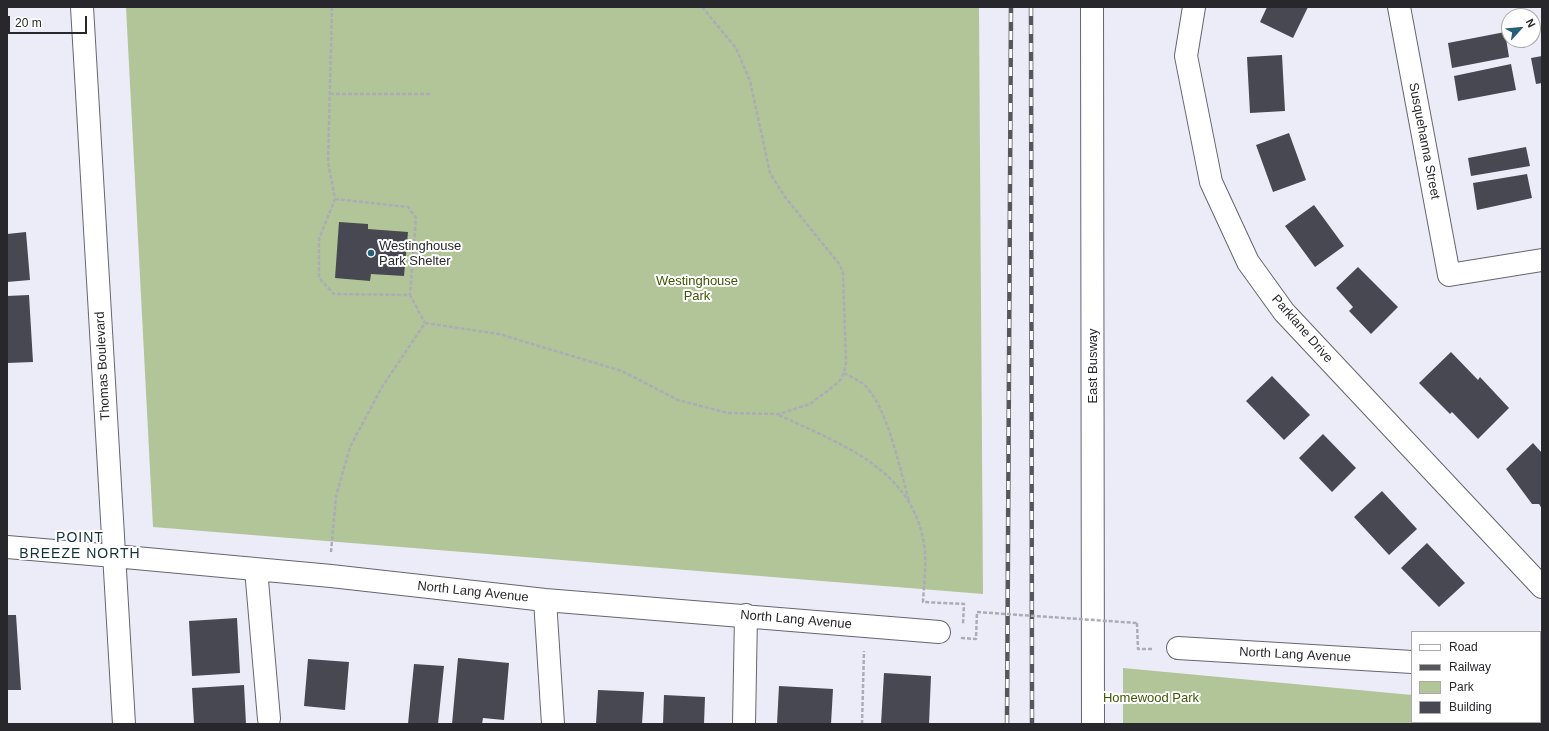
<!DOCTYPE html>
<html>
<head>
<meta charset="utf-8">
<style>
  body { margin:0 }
  #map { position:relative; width:1549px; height:731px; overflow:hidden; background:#ececf9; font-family:Arial,sans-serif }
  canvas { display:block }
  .frame { position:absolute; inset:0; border:8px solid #28282c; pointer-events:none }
  .legend { position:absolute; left:1411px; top:631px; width:130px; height:92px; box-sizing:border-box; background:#fff; border:1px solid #a9a9ab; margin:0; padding:5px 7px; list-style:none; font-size:12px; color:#28282c }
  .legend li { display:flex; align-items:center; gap:8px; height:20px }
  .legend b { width:20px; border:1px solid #a9a9ab }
  .north { position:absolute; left:1501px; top:8px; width:40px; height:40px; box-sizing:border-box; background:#fff; border:1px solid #a9a9ab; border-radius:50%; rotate:63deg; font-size:11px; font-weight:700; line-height:16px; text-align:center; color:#28282c }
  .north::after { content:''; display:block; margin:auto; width:14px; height:18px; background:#246178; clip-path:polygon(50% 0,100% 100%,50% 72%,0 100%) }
  .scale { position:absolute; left:8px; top:16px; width:79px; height:18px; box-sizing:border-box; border:2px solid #28282c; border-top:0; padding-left:5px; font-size:12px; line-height:14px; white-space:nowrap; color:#28282c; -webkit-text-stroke:3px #fff; paint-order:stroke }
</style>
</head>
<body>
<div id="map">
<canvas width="1549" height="731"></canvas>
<div class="frame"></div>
<ul class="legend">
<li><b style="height:5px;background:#fff"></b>Road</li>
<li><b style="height:5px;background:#56565c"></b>Railway</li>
<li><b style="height:11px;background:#b1c598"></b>Park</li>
<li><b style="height:11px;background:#484852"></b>Building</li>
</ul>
<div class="north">N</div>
<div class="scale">20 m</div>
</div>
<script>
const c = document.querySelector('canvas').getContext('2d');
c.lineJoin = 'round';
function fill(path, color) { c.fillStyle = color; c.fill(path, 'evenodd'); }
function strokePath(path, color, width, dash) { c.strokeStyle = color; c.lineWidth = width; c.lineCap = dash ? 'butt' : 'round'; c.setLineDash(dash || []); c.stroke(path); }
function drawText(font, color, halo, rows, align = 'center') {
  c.font = font + ' Arial,sans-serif'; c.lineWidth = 4; c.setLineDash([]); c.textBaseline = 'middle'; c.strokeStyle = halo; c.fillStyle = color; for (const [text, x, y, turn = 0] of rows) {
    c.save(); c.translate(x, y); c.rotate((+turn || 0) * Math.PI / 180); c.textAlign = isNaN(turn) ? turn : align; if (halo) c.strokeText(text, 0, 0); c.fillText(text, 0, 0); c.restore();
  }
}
const green = new Path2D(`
  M126,7H979L983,594L153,527Z
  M1123,668L1412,695V722H1540V707H1542V724H1123Z`);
const building = new Path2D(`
  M1267,7H1308L1293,38L1260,22Z
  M1505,32L1509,57L1452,68L1448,43Z
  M1282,55L1285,111L1250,113L1247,57Z
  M1542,56V83L1536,84L1531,58Z
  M1511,64L1516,90L1458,101L1454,76Z
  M1289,133L1306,180L1273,192L1256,145Z
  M1526,147L1530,166L1471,176L1468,158Z
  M1527,174L1532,198L1477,210L1473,183Z
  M1314,205L1344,246L1315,267L1285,226Z
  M339,222L368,224V229L408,232L404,276L371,274L370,281L335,278Z
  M26,232L30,280L7,282V234Z
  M1358,267L1398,307L1371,334L1349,311L1353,307L1336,288Z
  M29,295L33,362L7,363V296Z
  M1451,352L1478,380L1480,377L1509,408L1478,439L1452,412L1450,414L1419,383Z
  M1272,376L1310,415L1284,440L1246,401Z
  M1323,434L1356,468L1332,492L1299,458Z
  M1533,443L1542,453V509L1539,504H1532L1506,469Z
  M1382,491L1417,529L1389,555L1354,517Z
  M1427,543L1465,583L1439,607L1401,568Z
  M7,615H16L21,690H7Z
  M237,618L240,673L192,676L189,621Z
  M458,658L509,663L504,720L483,718L482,724H452Z
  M308,659L349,662L345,710L304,706Z
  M414,664L444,666L438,724H408Z
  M884,673L931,676L929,724H881Z
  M244,685L246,724H194L192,688Z
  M779,686L833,689L831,724H777Z
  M598,690L644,692L642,724H596Z
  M664,695L705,697L704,724H663Z`);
const path = new Path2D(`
  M332,7L328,162L335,199L319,239V278L334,294L410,295L425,323
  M330,94H432
  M335,199L408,207L416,218L410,295
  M425,323L499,334L622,371L678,400L728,413L779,414L810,404L839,382L844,373L846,363L843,273L840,265L785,197L770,173L750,81L736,48L702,7
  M844,373C850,377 858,379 863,384C887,404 900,470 909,501
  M779,415C840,444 912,468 924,544C927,563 924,583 923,602L964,604L963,624
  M331,552L336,496L350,447L382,387L425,323
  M1137,623L1138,649H1154
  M962,637V638L976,639L977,612
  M862,724L864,651`);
const minor = new Path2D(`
  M82,7L124,724
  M1092,7L1093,724
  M1194,7L1186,56L1211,182L1248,262L1284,312L1542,587
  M1399,7L1449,275L1542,260
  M7,547L114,556L331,576L545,600L939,632
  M256,569L269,719
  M545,600L553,724
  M1178,648L1412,662
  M1540,670H1542
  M744,724L746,615`);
const rail = new Path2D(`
  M1031,7L1032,724
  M1007,724L1011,7`);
const pathBridge = new Path2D(`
  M977,612L1137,623`);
const markers = [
  [371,253,4,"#246178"]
];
const streetNames = [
  ["Susquehanna Street",1424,141,79],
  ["Parklane Drive",1302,329,49],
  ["Thomas Boulevard",103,366,-93],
  ["East Busway",1093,366,-90],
  ["North Lang Avenue",473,592,6],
  ["North Lang Avenue",796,620,5],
  ["North Lang Avenue",1295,655,3]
];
const poiNames = [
  ["Westinghouse",379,246],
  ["Park Shelter",379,261]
];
const parkNames = [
  ["Westinghouse",697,281],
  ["Park",697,296],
  ["Homewood Park",1151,698]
];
const neighbourhoodNames = [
  ["POINT",80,538],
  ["BREEZE NORTH",80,554]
];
fill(green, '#b1c598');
fill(building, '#484852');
strokePath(minor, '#656570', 24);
strokePath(path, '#acacb6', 2.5, [4, 2]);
strokePath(minor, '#fff', 22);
strokePath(rail, '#56565c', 4.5);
strokePath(rail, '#fff', 3, [9]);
strokePath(pathBridge, '#acacb6', 2.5, [4, 2]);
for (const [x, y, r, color] of markers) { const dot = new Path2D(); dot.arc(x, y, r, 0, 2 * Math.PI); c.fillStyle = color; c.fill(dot); strokePath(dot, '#fff', 1.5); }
drawText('13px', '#28282c', '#fff', streetNames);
drawText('13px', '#28282c', '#fff', poiNames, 'left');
drawText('13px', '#3c5701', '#fff', parkNames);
c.letterSpacing = '1px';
drawText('14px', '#122f3a', '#fff', neighbourhoodNames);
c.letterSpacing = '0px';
</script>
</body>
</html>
